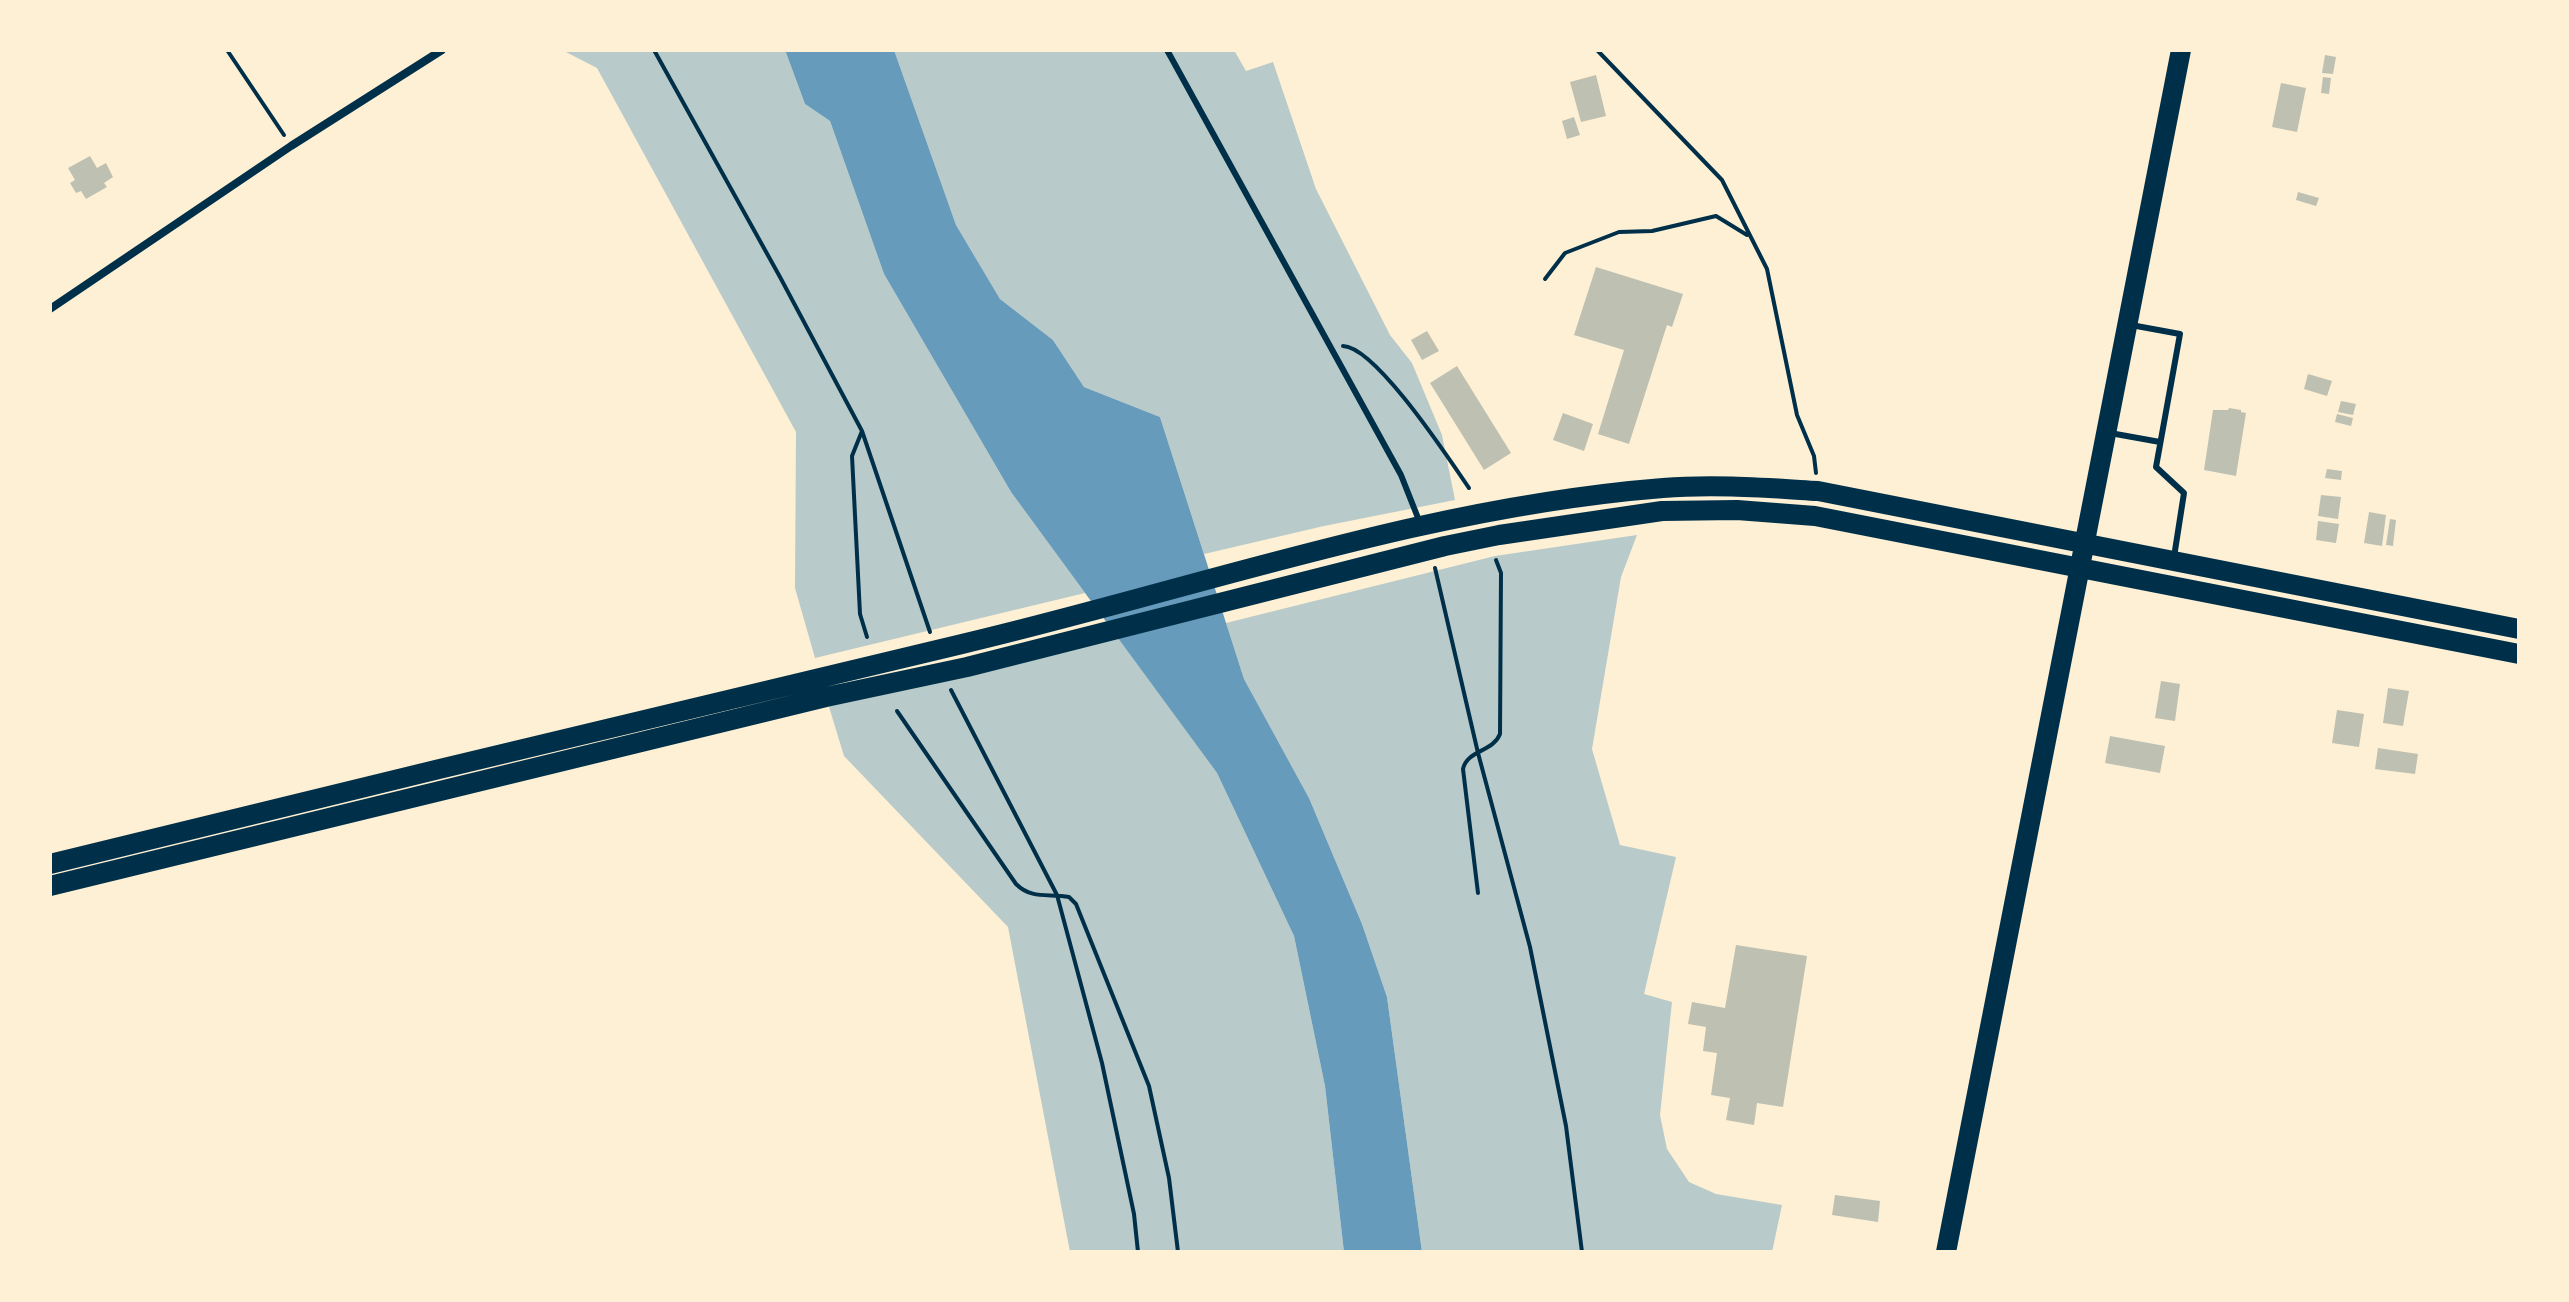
<!DOCTYPE html>
<html>
<head>
<meta charset="utf-8">
<style>
  body { margin:0 }
  #map { position:relative; width:2569px; height:1302px; overflow:hidden; background:#fdf0d5; font-family:"Fira Sans",sans-serif }
  canvas { display:block }
  .frame { position:absolute; inset:0; border:52px solid #fdf0d5; pointer-events:none }
</style>
</head>
<body>
<div id="map">
<canvas width="2569" height="1302"></canvas>
<div class="frame"></div>
</div>
<script>
const c = document.querySelector('canvas').getContext('2d');
c.lineJoin = 'round';
function fill(path, color) { c.fillStyle = color; c.fill(path, 'evenodd'); }
function strokePath(path, color, width, dash) { c.strokeStyle = color; c.lineWidth = width; c.lineCap = dash ? 'butt' : 'round'; c.setLineDash(dash || []); c.stroke(path); }
const green = new Path2D(`
  M562,50H785L805,104L830,121L884,274L1011,492L1085,593L815,658L795,588L796,432L597,68Z
  M894,50H1234L1246,71L1273,62L1316,189L1390,335L1412,363L1442,435L1455,500L1324,526L1204,554L1160,417L1084,387L1053,340L1000,299L956,225Z
  M1637,535L1621,577L1592,749L1620,845L1676,857L1644,994L1672,1002L1660,1115L1667,1149L1689,1182L1716,1194L1782,1205L1772,1252H1422L1387,997L1362,924L1309,798L1244,679L1226,623L1495,556Z
  M1113,630L1217,773L1294,936L1325,1086L1344,1252H1070L1008,927L844,756L826,697Z`);
const water = new Path2D(`
  M785,50H894L956,225L1000,299L1053,340L1084,387L1160,417L1244,679L1309,798L1362,924L1387,997L1422,1252H1344L1325,1086L1294,936L1217,773L1011,492L884,274L830,121L805,104Z`);
const building = new Path2D(`
  M2325,55L2336,57L2333,74L2322,73Z
  M1596,75L1606,116L1581,122L1570,82Z
  M2323,77L2331,78L2329,94L2321,93Z
  M2281,83L2306,88L2297,132L2272,127Z
  M1574,117L1580,135L1567,139L1562,121Z
  M90,156L97,168L106,163L113,177L104,183L107,187L86,199L81,191L76,193L70,183L75,180L68,168Z
  M2298,192L2319,198L2316,206L2296,200Z
  M1596,267L1683,294L1672,327L1667,325L1629,444L1598,434L1624,350L1574,335Z
  M1427,331L1439,351L1422,360L1411,340Z
  M1457,366L1511,453L1484,470L1430,383Z
  M2308,374L2332,381L2327,396L2304,389Z
  M2341,401L2356,404L2353,415L2338,412Z
  M2229,408L2241,410V412L2246,413L2236,476L2204,470L2213,410H2228Z
  M1563,413L1593,424L1584,451L1553,440Z
  M2337,414L2353,418L2351,426L2335,422Z
  M2327,469L2342,471L2341,480L2325,478Z
  M2321,495L2341,497L2338,519L2318,516Z
  M2369,512L2386,515L2382,546L2364,543Z
  M2390,519L2396,520L2393,546L2386,545Z
  M2318,521L2339,524L2336,543L2316,540Z
  M2161,681L2180,684L2175,721L2155,718Z
  M2388,688L2409,691L2403,726L2383,723Z
  M2337,710L2364,714L2359,747L2332,743Z
  M2110,736L2165,746L2160,773L2105,763Z
  M2378,748L2418,754L2415,774L2375,769Z
  M1736,945L1807,956L1783,1107L1757,1103L1754,1125L1726,1120L1730,1098L1711,1095L1717,1053L1703,1051L1706,1027L1688,1024L1692,1002L1725,1008Z
  M1835,1195L1880,1201L1878,1222L1832,1215Z`);
const path = new Path2D(`
  M227,50L284,135
  M654,50L780,277L862,431L930,632
  M1597,50L1722,180L1767,269L1797,415L1814,456L1816,473
  M1545,279L1565,253L1619,232L1652,231L1716,216L1747,235
  M1343,346C1376,347 1449,459 1469,488
  M862,431L852,456L860,614L867,637
  M1435,568L1478,753L1530,947L1566,1126L1582,1252
  M951,690L1057,895L1102,1063L1134,1214L1138,1252
  M897,711L1016,884C1032,900 1049,893 1069,897L1076,904L1149,1086L1169,1178L1178,1252
  M1478,893L1463,769C1467,750 1493,752 1500,734L1501,573L1496,560`);
const service = new Path2D(`
  M1167,50L1401,475L1420,523
  M2131,325L2180,334L2156,467L2184,493L2174,557
  M2110,433L2160,442`);
const minor = new Path2D(`
  M50,309L291,146L442,50`);
const primary = new Path2D(`
  M50,864C354,790 657,715 962,644C1195,589 1423,507 1663,488C1715,484 1766,488 1818,491L2519,629
  M50,886L826,697L967,667L1445,546L1499,535L1662,511L1737,510L1815,516L2519,654
  M1946,1252L2181,50`);
fill(green, '#b9caca');
fill(water, '#669bbc');
fill(building, '#bec0b2');
strokePath(path, '#003049', 4);
strokePath(service, '#003049', 6);
strokePath(minor, '#003049', 8);
strokePath(primary, '#003049', 20);
</script>
</body>
</html>
